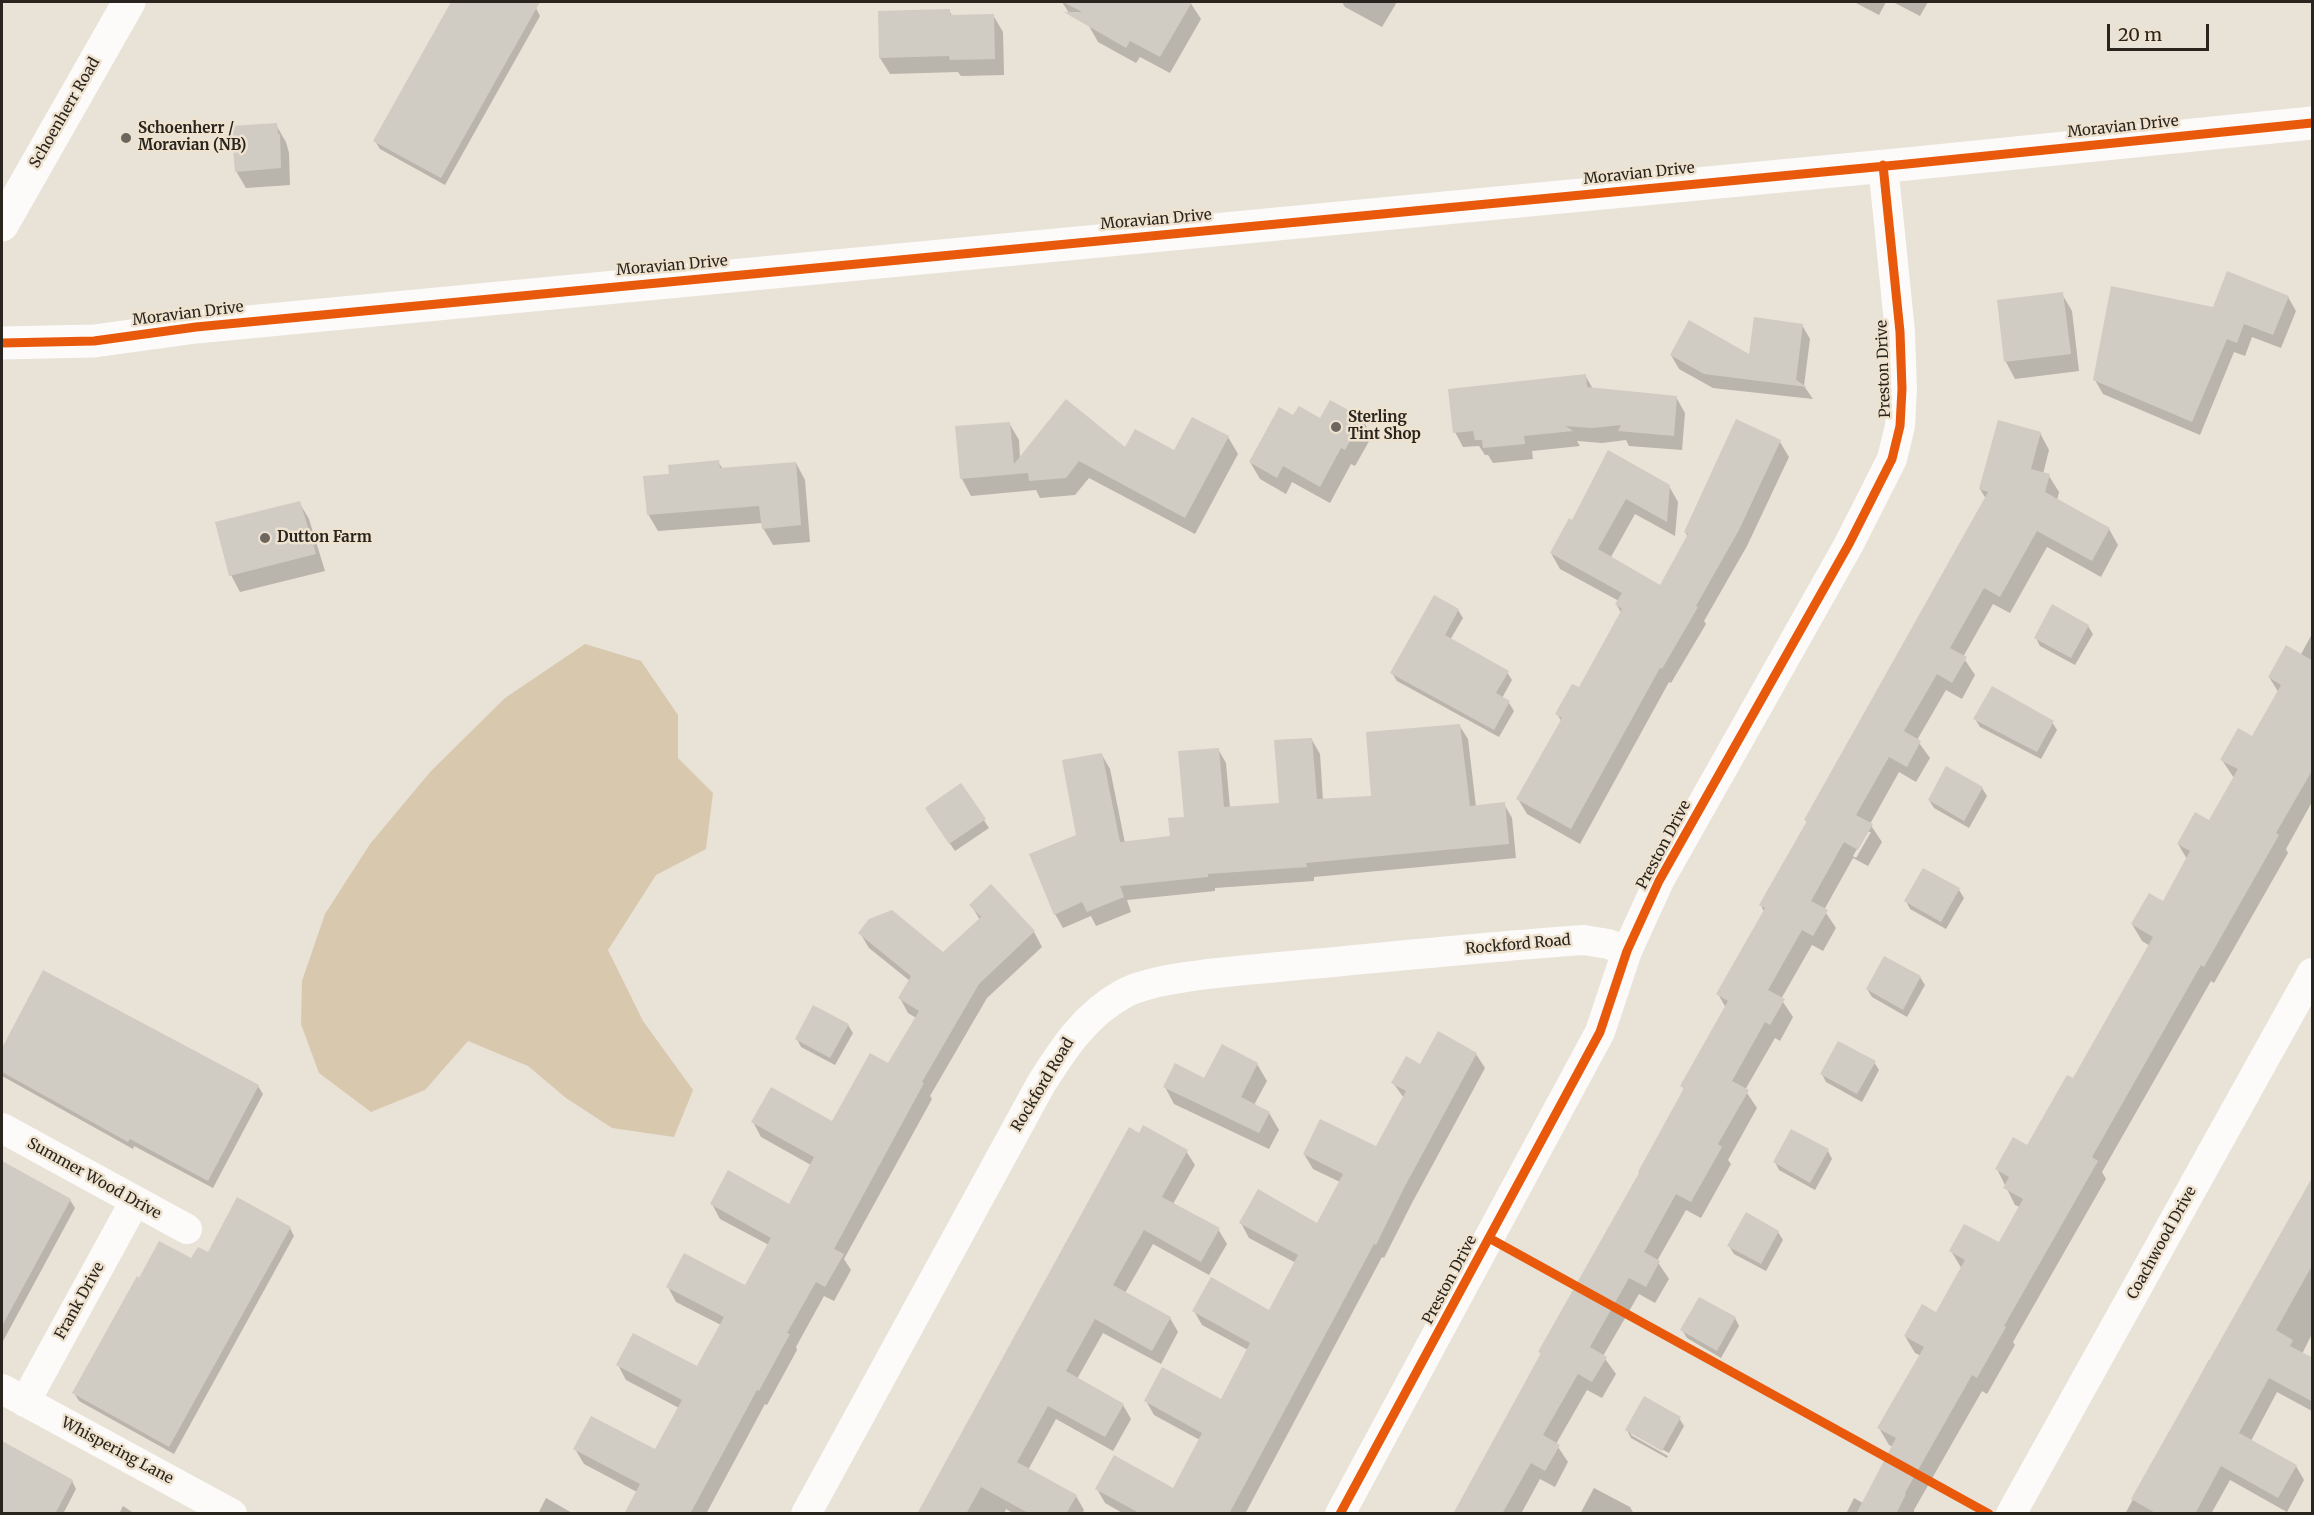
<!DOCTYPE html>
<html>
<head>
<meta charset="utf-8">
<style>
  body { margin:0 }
  #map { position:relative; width:2314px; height:1515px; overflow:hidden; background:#e8e2d7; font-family:Merriweather,serif }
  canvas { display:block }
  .frame { position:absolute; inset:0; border:3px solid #29241d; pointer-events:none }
  .scale { position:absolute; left:2107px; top:24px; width:102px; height:27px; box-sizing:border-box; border:3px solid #29241d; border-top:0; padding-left:8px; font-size:18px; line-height:21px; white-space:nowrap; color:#29241d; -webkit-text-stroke:4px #efe3d0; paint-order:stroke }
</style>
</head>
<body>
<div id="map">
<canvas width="2314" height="1515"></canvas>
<div class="frame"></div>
<div class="scale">20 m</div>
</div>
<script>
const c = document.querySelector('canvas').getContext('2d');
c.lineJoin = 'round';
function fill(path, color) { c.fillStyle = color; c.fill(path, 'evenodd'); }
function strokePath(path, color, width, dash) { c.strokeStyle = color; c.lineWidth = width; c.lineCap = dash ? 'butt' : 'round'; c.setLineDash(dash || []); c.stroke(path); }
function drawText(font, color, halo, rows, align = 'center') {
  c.font = font + ' Merriweather,serif'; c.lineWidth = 5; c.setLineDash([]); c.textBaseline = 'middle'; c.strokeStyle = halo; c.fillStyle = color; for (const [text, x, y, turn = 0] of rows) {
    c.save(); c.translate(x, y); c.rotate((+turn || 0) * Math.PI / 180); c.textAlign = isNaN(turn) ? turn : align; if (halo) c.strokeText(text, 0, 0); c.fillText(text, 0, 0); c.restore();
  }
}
const green = new Path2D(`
  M585,644L641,661L678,715V758L713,793L706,849L656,875L608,950L643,1021L693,1090L674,1137L612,1128L566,1098L528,1066L468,1041L425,1090L371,1112L319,1073L301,1024L302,981L325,914L370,844L431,771L505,698Z`);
const shadow = new Path2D(`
  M453,2H523L536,8L540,16L445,185L380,149L375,141Z
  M1062,2H1190L1201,19L1170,73L1140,57L1136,63L1098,42L1089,26L1071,16Z
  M1342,2H1397L1382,27L1345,7Z
  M1854,2H1886L1879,15Z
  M1893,2H1928L1920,16Z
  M949,10L952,16L993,15L1003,32L1004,75L961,76L958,72L890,74L880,58Z
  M276,125L286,142L289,153L290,185L246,188L236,171Z
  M2062,294L2072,311L2079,371L2015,379L2006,362L1999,301Z
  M2288,297L2296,311L2281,348L2252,337L2245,356L2234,352L2200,435L2103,394L2095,380L2214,309Z
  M1802,325L1810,339L1804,386L1813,399L1713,388L1679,369L1671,355L1751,356Z
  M1585,375L1593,389L1676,397L1685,413L1682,450L1629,446L1626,440L1602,443L1577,441L1580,446L1532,451L1533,459L1493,463L1488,455H1485L1479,446L1463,447L1455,432Z
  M1294,417L1320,420L1362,419L1372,436L1355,466L1351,464L1330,503L1292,482L1286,494L1260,479L1250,462Z
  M1009,423L1019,440L1020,459L1126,450L1175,452L1228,437L1238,454L1195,534L1089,478L1075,495L1040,498L1036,490L971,496L962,479Z
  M2040,433L2049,450L2043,474L2049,476L2059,492L2057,500L2109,529L2118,545L2101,577L2047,547L2010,613L1993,604L1963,657L1975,675L1962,699L1946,690L1917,740L1930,758L1916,782L1899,772L1870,824L1882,842L1868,866L1853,858L1824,910L1836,928L1823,951L1812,945L1781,999L1793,1017L1780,1041L1775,1038L1745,1090L1757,1108L1728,1160L1731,1164L1701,1218L1686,1210L1657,1261L1669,1279L1655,1303L1639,1294L1603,1356L1616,1374L1602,1398L1587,1390L1556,1444L1568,1462L1555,1487L1540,1479L1521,1514H1455L1541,1355L1540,1352L1685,1091L1682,1086L1726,1008L1718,994L1764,912L1761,905L1807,823L1806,820L1986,499L1980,489ZM1867,832H1871L1856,858L1853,856Z
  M1780,442L1789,457L1747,546L1704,621L1706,624L1671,683L1669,682L1580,844L1527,814L1518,799L1562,722L1557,714L1579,689L1622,614L1616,604L1619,601L1560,569L1551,553L1573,522L1609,453L1669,486L1678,502L1675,536L1635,514L1611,557L1660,587L1688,537L1685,532Z
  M718,462L723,469L796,463L805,480L810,542L773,545L763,528V523L658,531L648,514L670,475Z
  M299,502L309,519L325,571L240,592L231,575Z
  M1458,610L1463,618L1450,640L1507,672L1512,680L1502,698L1509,703L1514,711L1499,737L1397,681L1392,673Z
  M2088,626L2093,634L2075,665L2040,646L2036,638Z
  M2312,634V802L2286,849L2288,853L2214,983L2211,981L2102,1172L2106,1179L2013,1342L2015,1345L1987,1394L1982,1391L1914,1510V1514H1846L1854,1498L1863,1503L1893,1447L1889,1445L1879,1428L1921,1356L1915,1353L1905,1336L1936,1314L1962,1269L1951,1251L1999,1244L2020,1207L2015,1205L1997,1169L2027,1148L2073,1080L2150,946L2142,941L2132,924L2163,903L2187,859L2178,844L2209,822L2234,778L2222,760L2253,738L2279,693L2269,677L2300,656Z
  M1975,719L2052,722L2057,730L2041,759L1980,727Z
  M1459,725L1468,739L1476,807L1504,804L1512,818L1516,858L1314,877V881L1215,888V891L1127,900L1131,912L1096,926L1091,916L1063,928L1055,914L1102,755L1110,769L1125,843L1172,838L1185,818L1218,749L1226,763L1230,808L1280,804L1312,740L1320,754L1323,800L1373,797Z
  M961,785L989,828L955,851L931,816Z
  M1982,788L1987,796L1969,828L1934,808L1929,800Z
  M991,886L1034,932L1042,947L987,998L930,1096L932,1099L844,1259L851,1270L834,1301L824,1296L796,1347L797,1350L767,1405L765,1404L706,1514H625L637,1492L584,1464L575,1449L656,1451L679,1408L626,1380L618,1365L697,1368L721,1325L676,1302L668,1287H745L769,1245L720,1219L712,1204L790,1206L811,1165L761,1137L753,1122L833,1123L889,1065L916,1018L908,1013L900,998L910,981L869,948L860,933L943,954L980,920L971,905Z
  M1959,890L1964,898L1946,929L1910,909L1906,901Z
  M43,972L258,1086L263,1094L213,1188L134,1146L133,1149L2,1076V1051Z
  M1920,977L1925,985L1907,1017L1872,997L1867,989Z
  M848,1025L853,1033L835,1065L801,1047L797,1039Z
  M1476,1054L1485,1068L1412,1203L1384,1258L1382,1257L1245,1514H1124L1105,1503L1097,1489L1174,1490L1200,1440L1154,1415L1146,1401H1221L1248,1350L1202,1325L1194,1311L1270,1312L1296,1263L1249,1238L1241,1223L1318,1225L1340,1182L1313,1169L1304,1154L1377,1148L1404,1098L1393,1083L1421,1066Z
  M1874,1062L1879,1070L1862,1102L1826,1082L1822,1074Z
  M1257,1064L1267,1081L1254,1105L1269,1113L1279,1130L1269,1149L1174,1104L1165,1087L1205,1080Z
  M1140,1135L1186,1151L1195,1165L1173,1204L1218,1229L1227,1244L1209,1275L1153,1244L1125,1293L1170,1318L1178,1332L1161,1364L1103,1333L1077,1379L1123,1405L1131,1419L1113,1451L1056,1419L1028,1470L1076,1496L1084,1510L1082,1514H1014L1006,1509L1004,1514H919Z
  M1828,1151L1832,1159L1815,1190L1779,1170L1775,1162Z
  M2,1163L70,1200L75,1208L2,1343Z
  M2312,1182V1334L2302,1354L2312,1360V1411L2277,1392L2251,1441L2296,1466L2304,1480L2287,1512L2230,1480L2211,1514H2125L2209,1360L2211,1361Z
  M290,1228L294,1236L174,1454L79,1401L74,1393L140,1280L208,1254Z
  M1778,1232L1783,1240L1766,1271L1734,1254L1729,1246Z
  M1735,1318L1739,1326L1721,1358L1687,1338L1682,1330Z
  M1679,1418L1684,1426L1669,1453L1631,1432V1435L1668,1456L1667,1458L1631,1438L1627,1430Z
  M2,1443L72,1481L76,1489L63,1514H2Z
  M1594,1488L1630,1507L1634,1514H1580Z
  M546,1498L574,1514H538Z
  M123,1506L135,1514H119Z`);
const building = new Path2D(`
  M451,2H540L441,178L373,141Z
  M1063,2H1192L1160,57L1130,41L1126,48L1064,12H1082Z
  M950,9V15L994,14L995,59L950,60L949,56L879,58L878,11Z
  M277,123L278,134H280L281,168L235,172L231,126Z
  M2227,271L2289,296L2273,335L2244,324L2237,343L2227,339L2192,422L2093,380L2111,286L2213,307Z
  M2063,292L2071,354L2004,362L1997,300Z
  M1754,317L1803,324L1796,380L1807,387L1704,374L1670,355L1689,320L1749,354Z
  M1586,374L1587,387L1677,396L1674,436L1618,431L1621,425L1592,428L1565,426L1573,431L1524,436L1525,444L1483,448L1482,440H1475L1473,431L1453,433L1448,389Z
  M1066,399L1125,447L1135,429L1174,450L1192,417L1229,436L1185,518L1079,461L1066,478L1029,481L1028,473L960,479L955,426L1010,422L1014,464Z
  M1330,400L1363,418L1345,450L1341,448L1320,487L1283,466L1277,478L1249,462L1279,407L1293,415L1299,406L1320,418Z
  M1736,419L1781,440L1739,530L1696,606L1698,607L1662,669L1660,668L1571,829L1516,799L1562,718L1555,714L1572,684L1579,687L1622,609L1615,604L1622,593L1550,553L1569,518L1572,520L1608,450L1670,485L1667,522L1626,499L1598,549L1660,585L1688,534L1684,532Z
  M1998,420L2041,432L2031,469L2050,474L2045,492L2110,528L2092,561L2037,531L2000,597L1984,588L1950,648L1967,657L1952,683L1937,674L1904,731L1921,741L1907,767L1889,757L1856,815L1873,824L1858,850L1844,842L1811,901L1828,910L1813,936L1802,930L1768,990L1785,999L1770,1025L1765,1022L1732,1081L1749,1090L1718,1144L1722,1147L1691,1202L1676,1194L1644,1252L1660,1261L1646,1287L1629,1278L1590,1347L1607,1357L1592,1382L1578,1374L1543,1435L1560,1445L1545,1471L1531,1463L1502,1514H1453L1541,1353L1538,1352L1639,1173L1638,1172L1684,1088L1680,1086L1728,1001L1716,994L1765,908L1759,905L1807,821L1804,820L1988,492L1979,489Z
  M719,460L720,468L796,462L801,525L762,529L759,506L647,515L643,476L669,474L668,465Z
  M300,501L316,554L229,576L215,522Z
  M1434,595L1459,609L1445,635L1509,671L1496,693L1510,701L1494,730L1390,673Z
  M2052,604L2089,625L2071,658L2034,638Z
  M2286,645L2313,661V769L2276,833L2279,835L2204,967L2201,965L2092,1157L2098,1161L2004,1326L2006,1327L1977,1378L1972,1375L1905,1493L1906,1494L1896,1514H1856L1896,1438L1877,1428L1924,1347L1904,1336L1922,1304L1936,1312L1965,1260L1949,1251L1964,1224L1999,1242L2023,1199L2003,1188L2009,1177L1995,1169L2013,1137L2027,1145L2067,1075L2073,1078L2153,937L2131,924L2149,893L2163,901L2190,851L2177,844L2195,812L2209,820L2238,769L2220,760L2238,728L2252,736L2281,685L2268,677Z
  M1992,686L2054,721L2037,752L1973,719Z
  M1460,724L1470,806L1505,802L1509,844L1306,863L1307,867L1208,874V877L1120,886L1124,897L1087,912L1082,902L1054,915L1029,854L1076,835L1062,760L1102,753L1120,842L1170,836L1168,818L1184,817L1178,751L1219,748L1224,807L1279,803L1274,740L1312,738L1317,799L1371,796L1366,732Z
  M1946,766L1983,787L1964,821L1928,800Z
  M961,783L986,819L949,844L925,808Z
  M1923,868L1960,888L1941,922L1904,901Z
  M991,884L1035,931L979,984L922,1082L924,1083L834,1249L844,1254L825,1287L816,1282L787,1333L790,1334L759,1391L757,1390L690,1514H624L640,1484L573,1449L591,1416L655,1449L682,1400L616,1365L633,1333L697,1366L724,1317L666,1287L684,1253L745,1285L771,1238L710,1204L728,1170L789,1204L814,1157L751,1122L771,1087L832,1121L870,1053L888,1063L919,1011L898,998L911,976L858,933L869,919L892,910L943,952L981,917L969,905Z
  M1884,956L1921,976L1903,1010L1866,989Z
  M43,970L259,1085L208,1181L130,1139L128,1142L2,1072V1048Z
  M813,1005L849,1024L830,1058L795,1039Z
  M1438,1031L1477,1053L1404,1188L1376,1245L1374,1244L1229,1514H1141L1095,1489L1114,1455L1173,1488L1202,1433L1144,1401L1162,1367L1221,1399L1250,1343L1192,1311L1211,1277L1269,1310L1298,1255L1239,1223L1258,1189L1317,1223L1343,1174L1303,1154L1320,1119L1376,1146L1406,1091L1391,1083L1406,1056L1420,1064Z
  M1838,1041L1876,1061L1857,1094L1820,1074Z
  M1222,1044L1258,1063L1241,1097L1270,1112L1259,1133L1163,1087L1175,1063L1204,1078Z
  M1143,1125L1188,1150L1162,1197L1220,1228L1201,1262L1144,1230L1113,1285L1171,1317L1152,1351L1095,1319L1066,1371L1124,1404L1105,1437L1048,1406L1017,1462L1077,1495L1066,1514H1030L981,1487L966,1514H917L1129,1127L1139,1133Z
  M1791,1129L1829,1149L1810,1183L1773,1162Z
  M2,1161L71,1199L2,1326Z
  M2313,1176V1264L2276,1330L2293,1340L2290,1346L2313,1358V1402L2269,1378L2239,1433L2297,1465L2278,1498L2221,1466L2195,1514H2157L2131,1499Z
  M237,1197L291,1227L169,1447L72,1393L137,1276L139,1278L159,1241L191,1258L198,1247L208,1252Z
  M1746,1212L1779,1231L1761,1264L1727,1246Z
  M1699,1297L1736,1317L1717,1351L1680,1330Z
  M1644,1396L1681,1417L1662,1451L1625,1430Z
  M2,1441L73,1480L55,1514H2Z`);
const minor = new Path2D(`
  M2,1128L187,1229
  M2,1389L232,1514
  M25,1402L135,1201
  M806,1514L1041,1084C1063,1049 1085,1015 1123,994C1155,976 1240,971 1279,967C1381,958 1482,947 1584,940L1608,944L1627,951
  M1340,1514L1600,1032L1627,951L1659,881L1849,544L1892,459L1900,426L1902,389L1900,332L1883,165
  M2011,1514L2312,973`);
const tertiary = new Path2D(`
  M2,343L94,341L196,327L1907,164L2312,123`);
const secondary = new Path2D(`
  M2,225L129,2`);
const cycleway = new Path2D(`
  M2,343L94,341L196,327L1907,164L2312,123
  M1489,1238L1989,1514
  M1340,1514L1600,1032L1627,951L1659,881L1849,544L1892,459L1900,426L1902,389L1900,332L1883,165`);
const markers = [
  [126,138,6,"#6c665e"],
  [1336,427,6,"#6c665e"],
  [265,538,6,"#6c665e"]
];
const streetNames = [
  ["Schoenherr Road",65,113,-60],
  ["Moravian Drive",2123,127,-6],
  ["Moravian Drive",1639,174,-6],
  ["Moravian Drive",1156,220,-5],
  ["Moravian Drive",672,266,-5],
  ["Moravian Drive",188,314,-7],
  ["Preston Drive",1884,369,-92],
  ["Preston Drive",1664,845,-62],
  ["Rockford Road",1518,945,-5],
  ["Rockford Road",1043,1085,-59],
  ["Summer Wood Drive",94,1179,29],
  ["Coachwood Drive",2162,1243,-61],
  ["Preston Drive",1450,1280,-62],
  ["Frank Drive",80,1301,-61],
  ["Whispering Lane",117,1451,28]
];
const poiNames = [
  ["Schoenherr /",138,129],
  ["Moravian (NB)",138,146],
  ["Sterling",1348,418],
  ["Tint Shop",1348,435],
  ["Dutton Farm",277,538]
];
fill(green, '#d8c8ae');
fill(shadow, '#0003');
fill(building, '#d0cbc3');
strokePath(minor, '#fcfbf9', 30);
strokePath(tertiary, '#fcfbf9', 33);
strokePath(secondary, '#fcfbf9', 33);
strokePath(cycleway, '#e8590c', 9);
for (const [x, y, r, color] of markers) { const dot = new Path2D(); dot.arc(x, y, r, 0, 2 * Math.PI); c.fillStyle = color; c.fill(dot); strokePath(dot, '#efe3d0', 2); }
drawText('15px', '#29241d', '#efe3d0', streetNames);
drawText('bold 15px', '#29241d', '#efe3d0', poiNames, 'left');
</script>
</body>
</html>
